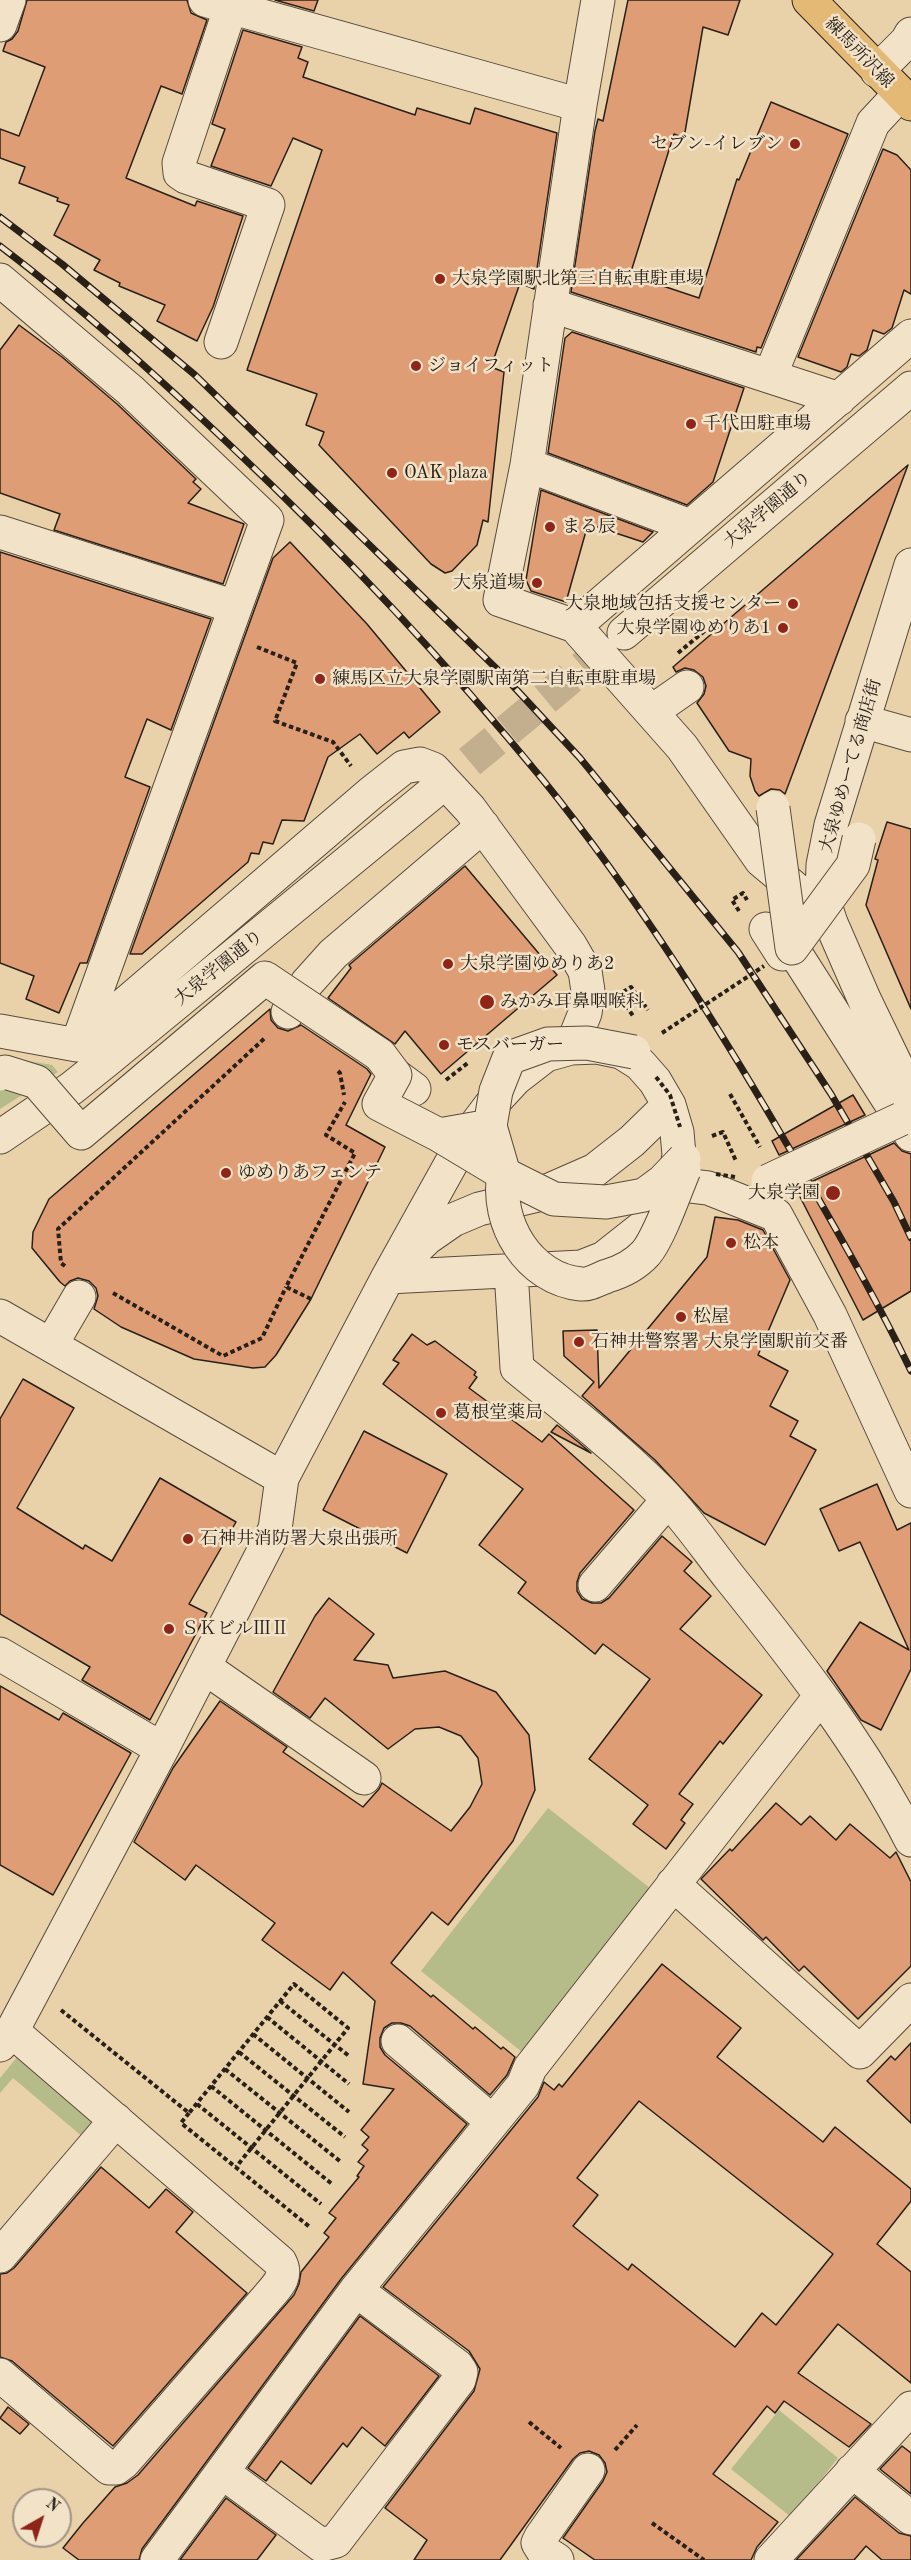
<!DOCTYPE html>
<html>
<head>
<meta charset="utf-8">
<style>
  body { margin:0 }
  #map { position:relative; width:911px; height:2560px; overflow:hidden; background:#e9d2aa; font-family:"Old Standard TT",serif }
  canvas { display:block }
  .north { position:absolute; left:12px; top:2488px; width:60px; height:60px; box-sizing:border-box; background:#f1e2c8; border:2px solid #a19482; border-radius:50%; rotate:39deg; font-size:16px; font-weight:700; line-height:24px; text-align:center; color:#292018 }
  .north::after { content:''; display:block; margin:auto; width:21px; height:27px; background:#8f2418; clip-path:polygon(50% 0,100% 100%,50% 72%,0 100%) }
</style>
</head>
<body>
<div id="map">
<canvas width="911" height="2560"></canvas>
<div class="north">N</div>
</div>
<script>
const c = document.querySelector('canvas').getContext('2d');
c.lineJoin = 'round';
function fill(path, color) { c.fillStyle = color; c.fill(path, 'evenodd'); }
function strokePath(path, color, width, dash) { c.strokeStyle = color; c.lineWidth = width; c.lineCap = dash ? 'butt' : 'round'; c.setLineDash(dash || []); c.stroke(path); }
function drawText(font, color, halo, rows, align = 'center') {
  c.font = font + ' "Old Standard TT","Noto Serif JP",serif'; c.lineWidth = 5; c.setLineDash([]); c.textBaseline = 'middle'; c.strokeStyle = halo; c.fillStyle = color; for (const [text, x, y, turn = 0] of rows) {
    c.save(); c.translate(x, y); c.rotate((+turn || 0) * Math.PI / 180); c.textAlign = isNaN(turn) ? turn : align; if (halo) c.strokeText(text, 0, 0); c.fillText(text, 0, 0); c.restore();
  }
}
const green = new Path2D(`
  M0,1056L52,1065L58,1072L0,1109Z
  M548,1808L650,1888L522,2052L421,1971Z
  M23,2050L102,2116L84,2138L13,2078L0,2093V2078Z
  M779,2410L838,2458L791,2517L731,2469Z`);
const building = new Path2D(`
  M27,0H187L191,13L207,20L182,94L161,86L126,178L195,206L197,201L243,216L213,307L197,341L157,321L165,305L119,286L120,283L94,270L100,260L54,235L69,205L57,201L58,198L19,183L25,167L0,158V129L19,136L45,67L3,51L6,42L12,39L18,31Z
  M275,0H318L314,11Z
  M628,0H740L728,35L703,27L684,138L674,134L630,275L699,298L737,179L739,180L771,102L848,134L761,348L757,347L756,352L571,292L595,131L598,119L603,121Z
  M243,30L302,47L298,58L308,62L303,77L415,115L417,108L470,124L475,108L557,133L534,289L520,283L491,367L504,372L488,522L483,520L477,545L452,571L445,573L431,564L319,445L324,432L306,425L317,394L247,370L322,150L293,138L271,186L211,166L225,129L212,124Z
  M883,149L897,155L911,170V294L904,290L892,328L884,334L873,330L867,350L859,356L851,354L847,367L841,372L798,357Z
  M19,325L62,357L117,404L196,479L193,482L201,489L188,503L244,524L223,584L54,530L60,514L0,493V350Z
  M572,332L744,388L713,482L687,505L548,453L565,338Z
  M908,465L785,794L780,790L771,789L759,796L755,791L750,776L751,759L729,751L697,703L704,694L706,686L703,677L694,670L685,668L676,672L673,667Z
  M541,490L653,532L643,542L588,524L566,602L531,591L526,580Z
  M290,542L367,624L440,712L409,738L404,732L377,754L360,734L328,757L304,821L282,820L273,844L263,842L259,854L251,853L248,862L142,954H130L273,558Z
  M0,552L211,619L171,730L147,719L125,777L150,787L87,963H80L59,1013L26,999L34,976L0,963Z
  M887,822L911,829V1009L866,905L878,860L875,859Z
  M465,866L557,975L441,1074L405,1031L395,1044L328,998L351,968L349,965Z
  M270,1009L271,1020L278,1028L288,1031L301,1025L367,1069L371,1074L346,1125L385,1147L311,1299L276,1355L265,1367L253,1368L194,1359L121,1327L94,1309L98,1296L96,1288L89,1281L78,1278L70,1281L65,1286L60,1282L32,1248L33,1232L49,1199Z
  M853,1095L865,1115L779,1155L772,1141Z
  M894,1143L902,1151L911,1154V1291L863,1320L796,1189Z
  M715,1217L738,1220L763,1230L790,1280L758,1355L788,1371L770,1406L798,1421L790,1436L816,1450L765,1545L704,1513L655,1460L582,1396L594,1382L564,1356L563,1331L597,1330L599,1388L707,1257Z
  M412,1334L427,1345L435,1341L476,1372L474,1375L477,1377L469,1388L542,1442L549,1434L634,1510L580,1573L577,1582V1591L582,1599L592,1603H601L609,1598L662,1536L692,1562L684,1571L711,1596L680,1629L762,1695L723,1744L720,1741L679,1794L693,1804L681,1820L685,1823L666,1849L633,1824L648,1805L589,1759L650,1679L603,1644L595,1654L568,1632L518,1593L526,1582L479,1545L523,1489L383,1384L399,1363L393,1360Z
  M23,1379L74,1408L17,1508L83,1549L85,1545L112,1561L160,1478L236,1522L189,1604L207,1613L150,1720L82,1680L90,1667L0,1614V1419Z
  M557,1425L577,1441L591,1453L551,1432Z
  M364,1431L447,1474L407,1553L323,1510Z
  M877,1484L897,1530L911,1523V1669L881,1730L861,1720L827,1671L860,1622L909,1650L860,1542L839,1551L820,1509Z
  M329,1598L374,1634L354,1660L388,1665L393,1678L445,1671L496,1692L529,1735L535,1790L513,1841L448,1925L432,1912L391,1963L431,1997L433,1995L473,2029L475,2027L501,2049L503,2047L515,2057L507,2075L490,2095L410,2026L401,2023H392L384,2028L380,2038V2047L385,2055L467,2124L341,2279L142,2549L139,2560H79L63,2548L83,2523L115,2487L127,2483L138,2475L294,2295L299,2284L301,2272L329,2237L324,2233L336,2218L329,2213L359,2177L357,2176L364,2166L358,2162L368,2150L362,2145L369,2137L361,2130L394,2089L363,2084L375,2001L343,1972L330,1990L262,1940L275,1923L196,1865L185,1880L134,1842L173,1768L220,1701L287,1747L283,1752L363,1807L379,1789L382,1783L451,1831L470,1807L482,1784L478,1758L461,1736L439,1727L415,1729L388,1749L325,1698L310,1718L273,1692L315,1616Z
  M0,1686L59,1720L63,1713L131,1753L53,1895L0,1865Z
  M776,1803L801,1825L810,1816L836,1840L850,1824L890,1858L896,1852L911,1882V1966L858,2019L804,1966L799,1971L766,1937L763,1940L701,1879L730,1849L732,1851Z
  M662,1964L741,2028L717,2057L823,2142L835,2127L911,2189V2201L877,2244L911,2272V2383L838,2324L798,2373L871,2424L849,2447L784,2401L775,2413L767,2406L713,2474L778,2522L757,2547L751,2560H595L563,2538L603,2481L607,2472L605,2463L599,2455L589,2451L580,2453L573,2459L500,2560H414L427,2540L385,2508L474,2391L480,2369L469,2351L383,2287L538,2097L544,2082L554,2090L559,2084L562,2087ZM639,2101L833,2254L776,2325L762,2313L735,2347L632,2264L628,2270L573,2226L598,2195L577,2178Z
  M911,2043V2123L867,2081L891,2056L895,2060Z
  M101,2167L149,2208L166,2189L193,2212L176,2232L247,2293L113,2446L12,2361L0,2357V2274L7,2273L14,2268Z
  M360,2316L439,2376L385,2446L362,2427L347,2447L343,2443L311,2484L281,2461L266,2481L248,2468Z
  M8,2407L29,2424L20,2434L0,2418Z
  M902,2446L911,2453V2494L880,2469Z
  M855,2497L899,2533L911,2536V2560H882L866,2546L854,2560H796Z
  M226,2498L276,2535L257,2560H180Z`);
const minorTunnel = new Path2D(`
  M432,793L622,635`);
const path = new Path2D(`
  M257,647L297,663L275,721L333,742L351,766
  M678,653L707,629
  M739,911L732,900L743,893L747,900
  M623,992L631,987L648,1010
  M622,999L633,1016
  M338,1071L340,1073L344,1095
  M446,1080L469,1062
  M730,1094L760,1147
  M712,1136L723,1132L736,1161
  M65,1266L61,1263L58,1229L266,1037
  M113,1293L223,1356L262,1338L286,1287
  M311,1299L286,1287L355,1153L326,1135L345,1102
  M280,2001L349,2056
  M61,2010L189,2113L294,1984L348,2028L236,2167
  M267,2017L349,2084
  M253,2034L349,2112
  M239,2052L345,2137
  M225,2069L341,2162
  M211,2086L332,2184
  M197,2104L321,2204
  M189,2113L181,2123L311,2228
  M529,2422L561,2448
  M615,2450L637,2425
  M652,2523L704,2560`);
const minor = new Path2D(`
  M205,0L580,105
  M598,0L580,105L527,465L500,600L575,626L682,747L761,860L805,897L822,896
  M0,25L9,0
  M877,71L907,41L911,34
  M0,280L130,390L267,520L77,1045
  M550,305L839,399
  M221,342L268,205L186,177L180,173L179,163L230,9L231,0
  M770,376L873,123L900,94
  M527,465L690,526
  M0,532L235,607
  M911,565L831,825L823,865L822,896L831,923L865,1001L911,1096
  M575,626L911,336
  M624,633L911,388
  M651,712L687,687
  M862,721L911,735
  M766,929L782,954
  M792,948L911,1135
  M288,1012L307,983L333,954L483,826
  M0,1031L77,1045L371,793L404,767L420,764L433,769L470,809L570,945L585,971L588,991L585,1013L571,1048
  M395,1075L414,1089
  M0,1137L72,1088L107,1060L432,793
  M674,1184L708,1188L776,1215L830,1315L911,1491
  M406,1258L427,1238L453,1220L479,1209L538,1195L595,1170L632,1141L669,1105
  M511,1271L517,1368C565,1407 615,1446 659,1490C685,1516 707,1549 730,1578C796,1660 863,1746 911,1840
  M0,1316L282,1478
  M51,1345L79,1297
  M595,1585L668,1500
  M0,1654L162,1749
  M204,1667L364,1778
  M673,1884L860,2052L911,2000
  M398,2041L493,2122
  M0,2045L12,2031L162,1749L275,1529L282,1478L388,1277L463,1142L490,1106L515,1079L546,1055L571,1048L597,1047L621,1052L640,1064L655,1081L669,1105L677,1132L679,1155L674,1184L647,1224L604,1258L581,1267L388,1277
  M0,2256L116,2120
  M0,2375L109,2468H116L124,2462L268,2297C277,2286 288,2277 280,2262L12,2031
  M852,2471L911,2518
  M222,2472L321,2545L336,2541L459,2380L461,2372L457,2366L356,2290
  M157,2560L356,2290L523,2085L530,2068L820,1697
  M557,2560L543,2551L538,2543L541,2537L588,2470
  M771,2560L911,2408`);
const major = new Path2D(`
  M809,0L911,104`);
const rail = new Path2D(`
  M0,217L62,264L195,375L501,673L580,758L738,952L831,1094L894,1202L911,1238
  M0,246C82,308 158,377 233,448C343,552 447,663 543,780C640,900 722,1032 799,1165C838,1233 877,1300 911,1371`);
const pathBridge = new Path2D(`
  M662,1033L764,966
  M656,1077L670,1095L680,1127
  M716,1174L735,1177`);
const minorBridge = new Path2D(`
  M773,808L792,948L853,865L859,839
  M0,1074L5,1072L37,1082L81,1133L265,978L380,1055L395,1075L379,1104L439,1135
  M490,1126L439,1135L504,1174
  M684,1159L663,1181L644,1195L606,1202L554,1199L504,1174C495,1223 529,1279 581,1284C589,1285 599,1279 607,1276C621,1272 636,1264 646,1253C660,1236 675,1191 684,1170
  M504,1174L490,1126L496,1091L509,1058L548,1044L587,1043L634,1052
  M768,1181L901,1119`);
const markers = [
  [795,144,6,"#8f2418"],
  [440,279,6,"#8f2418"],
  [416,366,6,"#8f2418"],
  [691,424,6,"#8f2418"],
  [392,473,6,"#8f2418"],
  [550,527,6,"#8f2418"],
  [537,583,6,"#8f2418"],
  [793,604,6,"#8f2418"],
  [783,628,6,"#8f2418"],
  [320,679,6,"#8f2418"],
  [448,964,6,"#8f2418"],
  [487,1002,8,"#8f2418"],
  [444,1045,6,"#8f2418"],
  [226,1173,6,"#8f2418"],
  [833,1193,8,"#8f2418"],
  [731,1243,6,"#8f2418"],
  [681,1317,6,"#8f2418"],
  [579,1342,6,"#8f2418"],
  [441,1413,6,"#8f2418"],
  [188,1539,6,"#8f2418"],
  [169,1629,6,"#8f2418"]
];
const streetNames = [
  ["練馬所沢線",859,53,46],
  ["大泉学園通り",768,510,-40],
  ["大泉ゆめーてる商店街",851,766,-74],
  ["大泉学園通り",219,968,-39]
];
const poiNames = [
  ["セブン-イレブン",783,144,"right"],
  ["大泉学園駅北第三自転車駐車場",452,279],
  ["ジョイフィット",428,366],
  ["千代田駐車場",703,424],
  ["OAK plaza",404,473],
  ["まる辰",562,527],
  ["大泉道場",525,583,"right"],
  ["大泉地域包括支援センター",781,604,"right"],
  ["大泉学園ゆめりあ1",771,628,"right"],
  ["練馬区立大泉学園駅南第二自転車駐車場",332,679],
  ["大泉学園ゆめりあ2",460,964],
  ["みかみ耳鼻咽喉科",500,1002],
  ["モスバーガー",456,1045],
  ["ゆめりあフェンテ",238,1173],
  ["大泉学園",820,1193,"right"],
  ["松本",743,1243],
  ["松屋",693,1317],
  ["石神井警察署 大泉学園駅前交番",591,1342],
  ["葛根堂薬局",453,1413],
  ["石神井消防署大泉出張所",200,1539],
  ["ＳＫビルⅢⅡ",181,1629]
];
fill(green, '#b6bc89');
fill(building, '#df9d75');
strokePath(building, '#292018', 1.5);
strokePath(minorTunnel, '#c3ae8d', 33, [33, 16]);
strokePath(minor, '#594c3c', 35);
strokePath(major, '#292018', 35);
strokePath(path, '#292018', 4, [4.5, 3]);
strokePath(minor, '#f1e2c8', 33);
strokePath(major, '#e4b975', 33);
strokePath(rail, '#292018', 7);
strokePath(rail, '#f1e2c8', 4.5, [14]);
strokePath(minorBridge, '#594c3c', 35, []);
strokePath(pathBridge, '#292018', 4, [4.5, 3]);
strokePath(minorBridge, '#f1e2c8', 33);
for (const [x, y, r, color] of markers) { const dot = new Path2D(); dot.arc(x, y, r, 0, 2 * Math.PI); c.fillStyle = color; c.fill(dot); strokePath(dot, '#f1e2c8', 2); }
drawText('18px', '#292018', '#f1e2c8', streetNames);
drawText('18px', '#292018', '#f1e2c8', poiNames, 'left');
</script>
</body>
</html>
